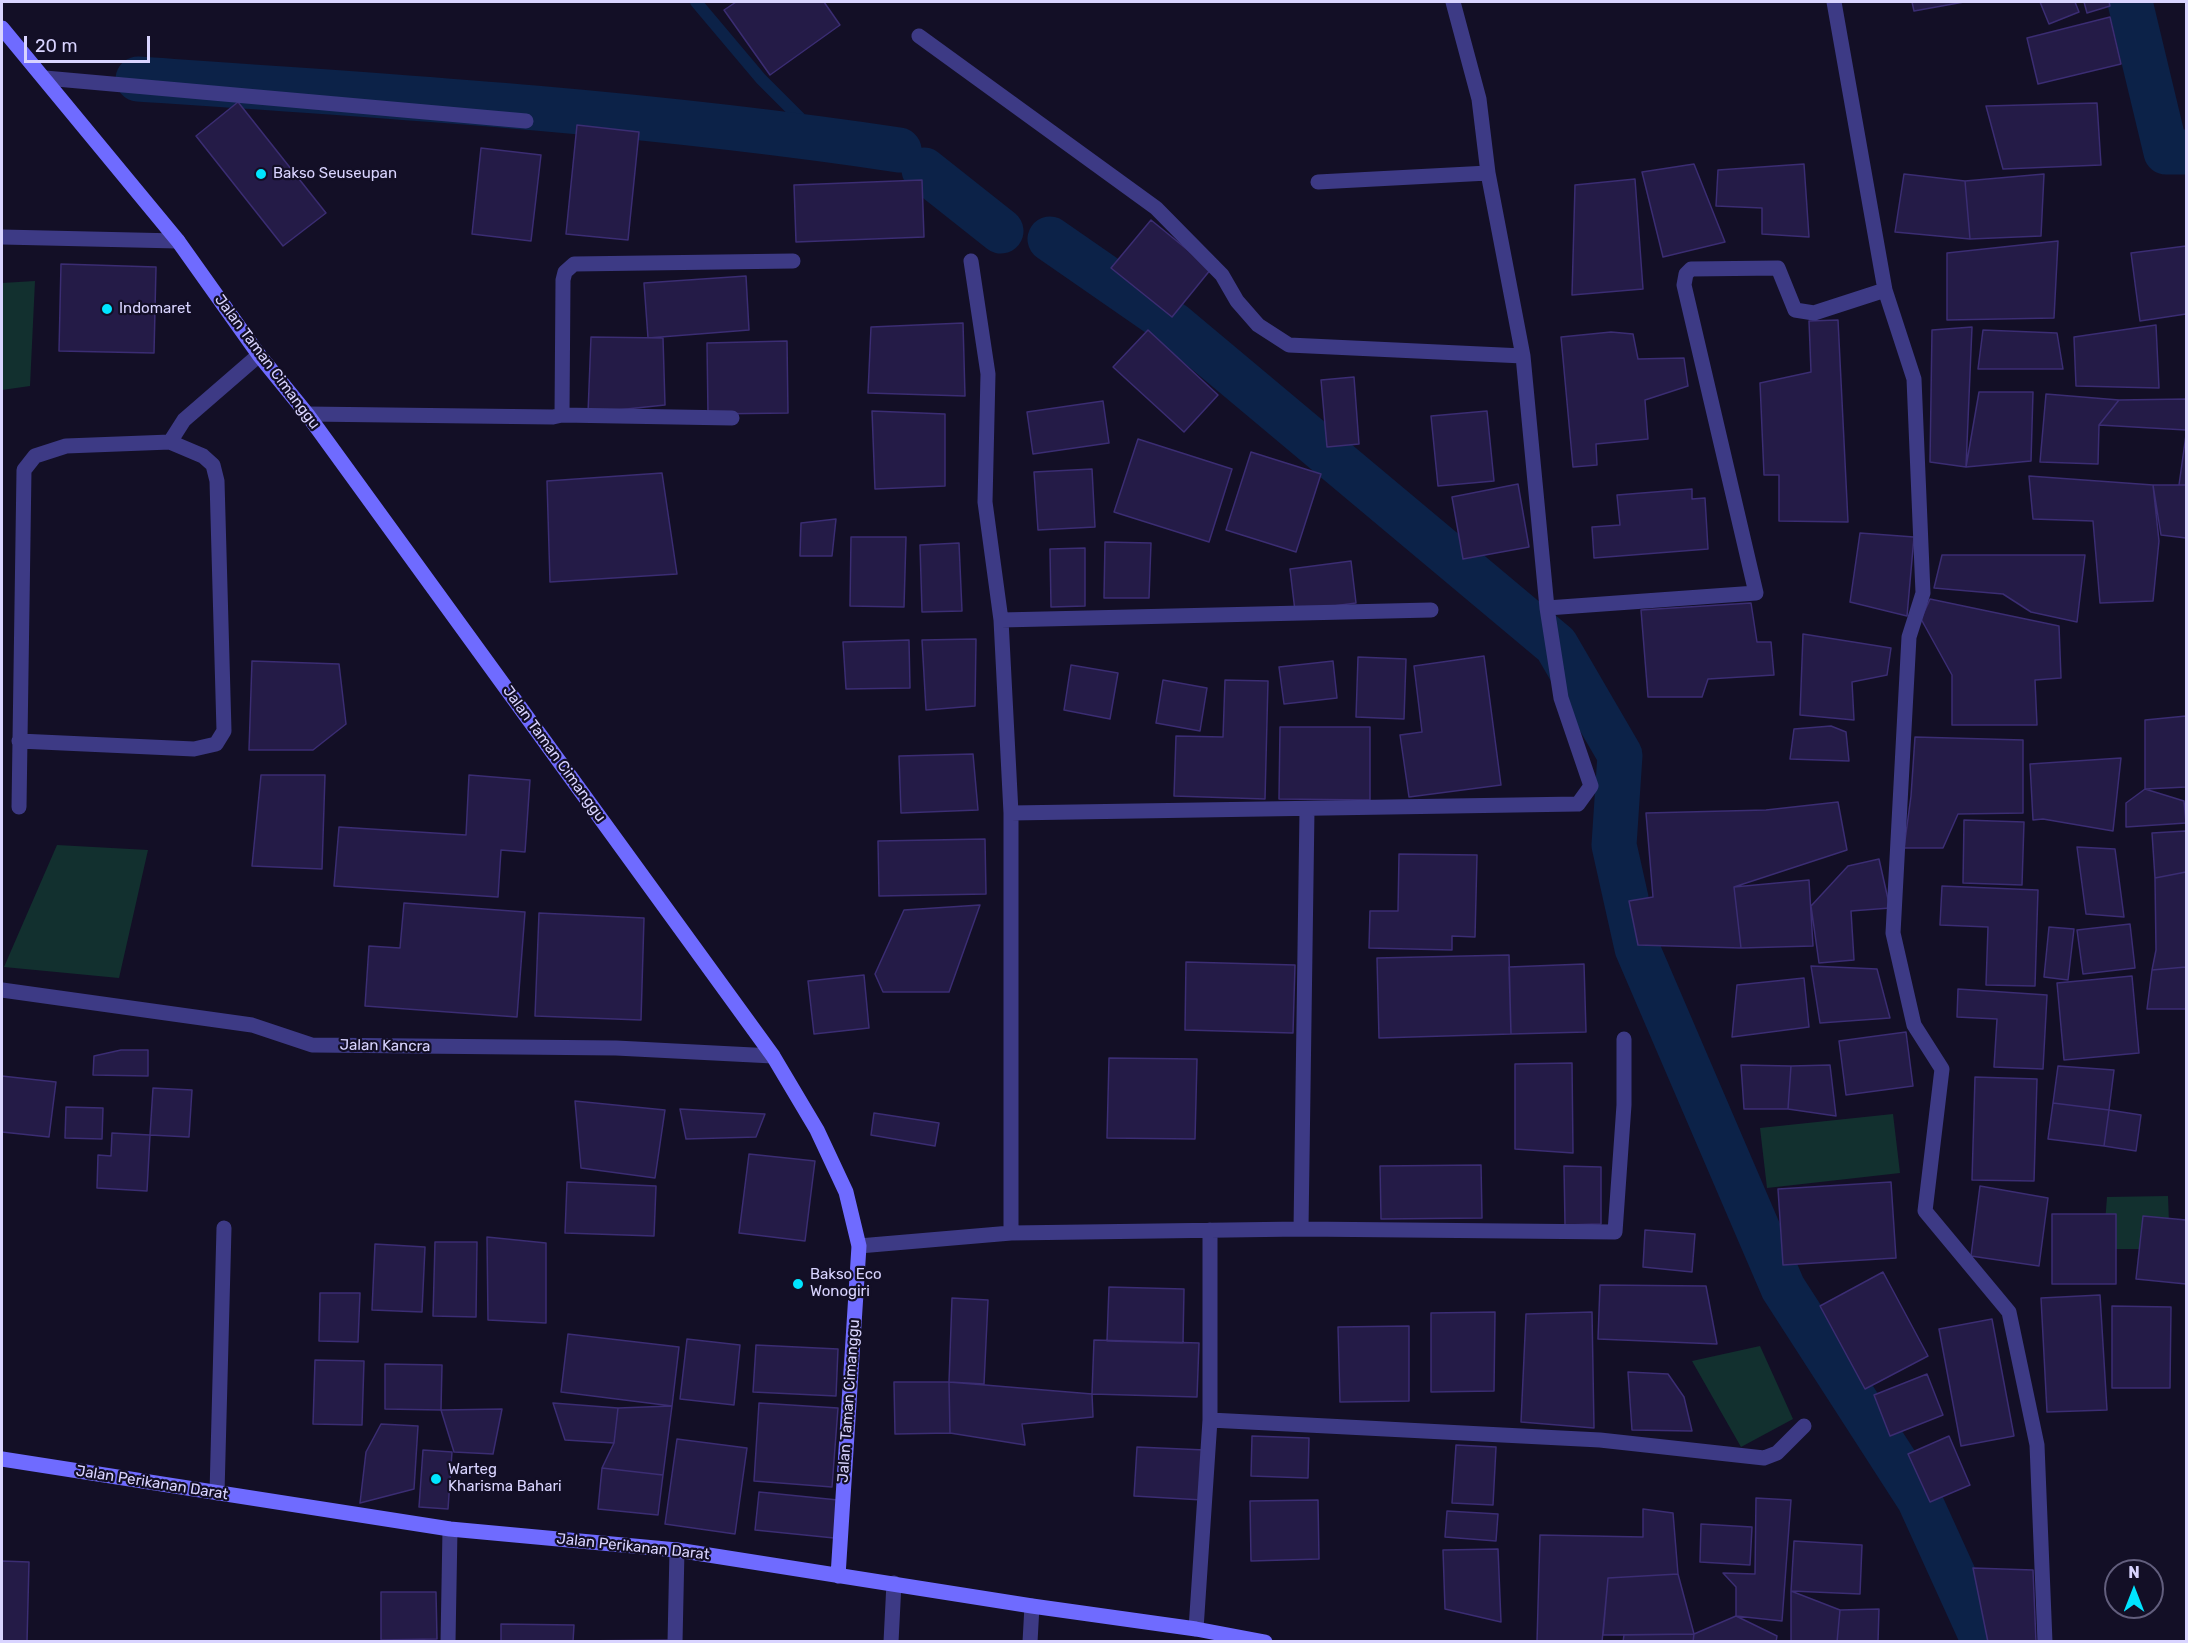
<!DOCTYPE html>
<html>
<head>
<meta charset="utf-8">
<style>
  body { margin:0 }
  #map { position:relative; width:2188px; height:1643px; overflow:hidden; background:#130f26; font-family:Rubik,sans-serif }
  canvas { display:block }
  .frame { position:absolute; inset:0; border:3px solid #d9d4ff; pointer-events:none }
  .north { position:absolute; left:2104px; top:1559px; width:60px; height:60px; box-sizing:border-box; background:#130f26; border:2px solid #625e7d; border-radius:50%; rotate:0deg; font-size:16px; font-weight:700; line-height:24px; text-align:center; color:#d9d4ff }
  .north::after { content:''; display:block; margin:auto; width:21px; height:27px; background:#00e5ff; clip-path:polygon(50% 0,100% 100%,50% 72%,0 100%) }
  .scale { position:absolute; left:24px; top:36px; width:126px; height:27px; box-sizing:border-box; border:3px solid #d9d4ff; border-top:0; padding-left:8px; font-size:18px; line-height:21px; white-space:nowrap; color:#d9d4ff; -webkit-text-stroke:4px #130f26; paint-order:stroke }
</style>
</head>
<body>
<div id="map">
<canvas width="2188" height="1643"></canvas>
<div class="frame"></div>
<div class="north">N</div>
<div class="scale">20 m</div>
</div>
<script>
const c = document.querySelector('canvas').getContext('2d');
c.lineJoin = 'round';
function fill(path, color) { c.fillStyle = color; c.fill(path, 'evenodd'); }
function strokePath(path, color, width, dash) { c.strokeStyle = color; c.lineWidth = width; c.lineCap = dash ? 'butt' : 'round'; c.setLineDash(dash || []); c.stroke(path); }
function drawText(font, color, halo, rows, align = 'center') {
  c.font = font + ' Rubik,sans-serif'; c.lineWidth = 4.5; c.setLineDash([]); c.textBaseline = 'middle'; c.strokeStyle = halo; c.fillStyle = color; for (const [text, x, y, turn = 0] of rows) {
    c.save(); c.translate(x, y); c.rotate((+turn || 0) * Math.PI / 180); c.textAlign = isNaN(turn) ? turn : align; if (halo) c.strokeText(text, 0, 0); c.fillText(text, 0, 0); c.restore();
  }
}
const green = new Path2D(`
  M35,281L30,386L2,390V283Z
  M57,845L148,850L119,978L4,967Z
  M1893,1114L1900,1173L1767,1188L1760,1128Z
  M2168,1196L2170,1249H2103L2107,1197Z
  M1760,1346L1793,1419L1741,1447L1692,1361Z`);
const stream = new Path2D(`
  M696,2L761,79L820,138`);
const canal = new Path2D(`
  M2130,2L2166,152H2186
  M138,79C392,96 647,112 899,150
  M924,170L1001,231
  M1050,239L1174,325L1556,645L1620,755L1614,845L1637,948L1783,1288L1919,1499L1984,1642`);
const building = new Path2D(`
  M736,2H824L840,25L770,75L724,10Z
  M1912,2H1964L1914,11Z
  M2040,2H2075L2079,12L2049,24Z
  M2084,2H2109L2110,6L2087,13Z
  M2110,17L2121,64L2038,84L2027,38Z
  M238,102L326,213L283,246L196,136Z
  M2097,103L2101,165L2003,169L1986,106Z
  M577,125L639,132L628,240L566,234Z
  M481,148L541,155L531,241L472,234Z
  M1694,164L1725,242L1663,257L1642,172Z
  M1804,164L1809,237L1762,234V208L1716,206L1718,170Z
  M1904,174L1965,181L1970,239L1895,232Z
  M2044,174L2041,236L1970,239L1965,181Z
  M1635,179L1643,289L1572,295L1575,185Z
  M922,180L924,237L796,242L794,185Z
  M1151,220L1211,269L1172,317L1111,268Z
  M2058,241L2054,318L1947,320V253Z
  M2186,246V314L2140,321L2131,253Z
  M61,264L156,267L154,353L59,351Z
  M746,276L749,330L648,338L644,283Z
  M1838,320L1848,522L1779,521V475H1764L1760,383L1811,372L1809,321Z
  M963,323L965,396L868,393L871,327Z
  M2156,325L2159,388L2076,386L2074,337Z
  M1972,327L1966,467L1930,462L1932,330Z
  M1148,330L1218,395L1184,432L1113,367Z
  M1983,330L2057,333L2063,369H1978Z
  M1611,332L1633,334L1638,359L1684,358L1688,386L1645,400L1648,439L1596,444L1597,465L1573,467L1561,337Z
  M591,337L663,338L665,405L588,413Z
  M787,341L788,413L708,414L707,343Z
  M1354,377L1359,444L1327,447L1321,380Z
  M1979,392H2033L2031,461L1966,467Z
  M2046,394L2119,400L2099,425L2098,464L2040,462Z
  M2186,399V430L2099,425L2119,400Z
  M1103,401L1109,443L1033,454L1027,412Z
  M872,411L945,414V486L875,489Z
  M1487,411L1494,481L1438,486L1431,416Z
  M2186,435V485H2179Z
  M1138,439L1232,469L1209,542L1114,512Z
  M1251,452L1321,474L1296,552L1226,530Z
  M1092,469L1095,527L1038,530L1034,472Z
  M662,473L677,574L550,582L547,481Z
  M2029,476L2153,485L2159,541L2153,601L2100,603L2093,521L2033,519Z
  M1518,484L1529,547L1463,559L1452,497Z
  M2153,485H2186V538L2161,535Z
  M1692,489V499L1705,498L1708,549L1594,558L1592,527L1620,525L1617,495Z
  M836,519L832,556H800L801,523Z
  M1860,533L1914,537L1907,616L1850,602Z
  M851,537H906L904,607L850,606Z
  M1105,542L1151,543L1149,598H1104Z
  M959,543L962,611L922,612L920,545Z
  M1085,548V606L1051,607L1050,549Z
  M1942,555H2085L2077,622L2031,612L2003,594L1934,588Z
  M1351,561L1356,603L1295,611L1290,569Z
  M1930,599L2059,626L2061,678L2035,680L2037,725H1952V675L1921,619Z
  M1751,603L1757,642H1771L1774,675L1708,679L1702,697H1648L1641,610Z
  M1803,634L1891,648L1887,675L1852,682L1854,720L1800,715Z
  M976,639L975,706L926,710L922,640Z
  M909,640L910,688L846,689L843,642Z
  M1484,656L1501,785L1409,797L1400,735L1422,732L1414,666Z
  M1358,657L1406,659L1404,719L1356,717Z
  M252,661L339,664L346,724L313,750H249Z
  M1333,661L1337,698L1284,704L1279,667Z
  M1071,665L1118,673L1110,719L1064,710Z
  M1163,680L1207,688L1200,731L1156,723Z
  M1225,680L1268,681L1265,799L1174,796L1176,736L1223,737Z
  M2186,716V787L2145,789V720Z
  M1831,726L1846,732L1849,761L1790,759L1794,729Z
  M1280,727H1370V800L1279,799Z
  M1915,737L2023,740V813L1958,814L1943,848H1904L1911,796Z
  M973,754L978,810L901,813L899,756Z
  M2121,758L2113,831L2043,819L2033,820L2030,764Z
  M261,775H325L322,869L252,866Z
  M469,775L530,780L525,852L501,850L498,897L334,886L339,827L466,835Z
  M2145,789L2184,801L2186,823L2126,827V803Z
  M1838,802L1847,850L1734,887L1741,948L1638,945L1629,901L1653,897L1646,813L1766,810Z
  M1964,820L2024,822L2022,885L1963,883Z
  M2186,831V872L2155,878L2152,833Z
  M985,839L986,894L879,896L878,841Z
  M2077,847L2115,849L2124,917L2086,914Z
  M1399,854L1477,855L1475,937L1452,936V950L1369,948L1370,911H1398Z
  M1879,859L1890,908L1851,911L1854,960L1819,963L1811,906L1848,866Z
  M2186,872V967L2152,970L2156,950L2155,878Z
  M1809,880L1813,946L1741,948L1734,887Z
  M1942,886L2038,890L2035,986L1986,985L1988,927L1940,925Z
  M404,903L525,912L517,1017L365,1006L369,946L400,948Z
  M980,905L949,992H883L875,974L904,910Z
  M539,913L644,918L641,1020L535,1016Z
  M2130,924L2135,968L2083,974L2077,930Z
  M2049,927L2074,929L2068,980L2044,977Z
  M1509,955L1511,1034L1379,1038L1377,958Z
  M1186,962L1295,965L1293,1033L1185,1030Z
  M1584,964L1586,1032L1511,1034L1509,967Z
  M1811,966L1877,969L1890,1018L1820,1023Z
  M2186,967V1009H2147L2152,970Z
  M864,975L869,1028L814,1034L808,981Z
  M2132,976L2139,1053L2064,1060L2057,983Z
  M1804,978L1809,1027L1732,1037L1737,985Z
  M1958,989L2047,995L2043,1069L1994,1067L1997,1019L1957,1017Z
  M1906,1032L1913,1086L1846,1095L1839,1041Z
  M121,1050H148V1076L93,1075L94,1056Z
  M1109,1058L1197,1059L1195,1139L1107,1138Z
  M1572,1063L1573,1153L1515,1149V1064Z
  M1741,1065L1791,1066L1788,1109H1744Z
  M1830,1065L1836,1116L1788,1109L1791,1066Z
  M2058,1066L2114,1070L2109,1110L2053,1103Z
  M2,1076L56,1082L49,1137L2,1132Z
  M1975,1077L2037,1079L2034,1181L1972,1180Z
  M153,1088L192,1090L189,1137L150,1135Z
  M575,1101L665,1110L655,1178L581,1168Z
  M2053,1103L2109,1110L2104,1146L2048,1139Z
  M66,1107L103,1108L102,1139L65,1138Z
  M680,1109L765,1114L756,1137L686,1139Z
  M2109,1110L2141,1115L2136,1151L2104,1146Z
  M874,1113L939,1123L935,1146L871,1135Z
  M112,1133L150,1135L147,1191L97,1188L98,1155L111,1156Z
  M749,1154L815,1161L805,1241L739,1233Z
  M1481,1165L1482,1218L1381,1219L1380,1166Z
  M1564,1166L1601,1167V1224L1565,1225Z
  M567,1182L656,1186L654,1236L565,1233Z
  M1891,1182L1896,1258L1783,1265L1778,1189Z
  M1980,1186L2048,1198L2039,1266L1971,1256Z
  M2052,1214H2116V1284H2052Z
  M2143,1216L2186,1220V1284L2136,1279Z
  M1645,1230L1695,1234L1692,1272L1643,1267Z
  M487,1237L546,1243V1323L488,1320Z
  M435,1242H477L476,1317L433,1316Z
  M375,1244L425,1247L422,1312L372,1310Z
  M1883,1272L1928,1356L1865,1389L1820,1306Z
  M1600,1285L1706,1286L1717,1344L1598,1339Z
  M1109,1287L1184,1289L1183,1343L1107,1341Z
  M320,1293H360L358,1342L319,1341Z
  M2100,1295L2107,1410L2047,1412L2041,1298Z
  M952,1298L988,1300L984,1384L949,1382Z
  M2112,1306L2171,1307L2170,1388H2112Z
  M1495,1312L1494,1391L1431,1392V1313Z
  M1592,1312L1594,1428L1521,1422L1526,1314Z
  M1992,1319L2014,1436L1961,1446L1939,1329Z
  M1409,1326V1401L1340,1402L1338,1327Z
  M568,1334L679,1347L672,1406L561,1392Z
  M687,1339L740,1345L734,1405L680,1399Z
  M1094,1340L1199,1343L1197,1397L1092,1394Z
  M756,1345L838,1349L836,1396L753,1392Z
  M315,1360L364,1361L362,1425L313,1424Z
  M385,1364L442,1365L441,1410L385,1409Z
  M1628,1372L1668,1374L1684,1397L1692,1431L1632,1430Z
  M1927,1374L1943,1415L1890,1436L1874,1395Z
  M894,1382H949L950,1433L895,1434Z
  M949,1382L1092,1394L1093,1417L1022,1424L1025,1445L950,1433Z
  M553,1403L618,1408L614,1443L565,1440Z
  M759,1403L838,1408L832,1487L754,1481Z
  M672,1406L663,1475L602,1468L614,1443L618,1408Z
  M502,1409L493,1454L454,1452L441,1410Z
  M381,1424L418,1426L414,1489L360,1503L366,1452Z
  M1252,1436L1309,1438L1308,1478L1251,1476Z
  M1949,1436L1970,1485L1930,1502L1908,1454Z
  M677,1439L747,1448L735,1534L665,1524Z
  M1456,1445L1496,1447L1493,1505L1452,1503Z
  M1137,1447L1205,1450L1202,1500L1134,1496Z
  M423,1450L452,1452L448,1509L419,1507Z
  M602,1468L663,1475L658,1515L598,1509Z
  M759,1492L838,1500L834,1538L755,1530Z
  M1756,1498L1791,1500L1782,1621L1736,1616V1587L1723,1573L1755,1574Z
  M1318,1500L1319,1559L1251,1561L1250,1501Z
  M1643,1509L1673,1513L1678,1574L1608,1578L1602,1642H1537L1540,1535L1643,1537Z
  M1447,1511L1498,1514L1496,1541L1445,1537Z
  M1701,1524L1752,1527L1750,1565L1700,1562Z
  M1794,1541L1862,1545L1860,1594L1791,1591Z
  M1498,1549L1501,1622L1445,1609L1443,1550Z
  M2,1561L29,1562L27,1642H2Z
  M1973,1568L2033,1570L2036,1642H1988Z
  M1678,1574L1694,1634L1603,1635L1608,1578Z
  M1791,1591L1840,1610L1837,1642H1791Z
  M381,1592H436L437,1639L381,1640Z
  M1879,1609L1878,1642H1837L1840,1610Z
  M1736,1616L1777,1636L1776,1642H1693L1694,1634Z
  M501,1624L574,1625L573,1642H501Z
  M1694,1634L1693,1642H1623L1624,1635Z
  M670,1640V1642H574V1641Z`);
const street = new Path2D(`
  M1834,2L1885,290L1914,379L1923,593L1909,637L1893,933L1914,1025L1942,1069L1925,1211L2009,1312L2037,1445L2045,1642
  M919,36L1156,208L1222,275L1237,301L1258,325L1289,345L1523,356
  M45,78L526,121
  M1318,182L1488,173
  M2,237L178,241
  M971,261L988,374L985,502L1001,620
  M307,414L553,417L562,415L563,280L565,272L574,264L793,261
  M562,415L732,418
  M170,442L184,420L259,355
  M1547,608L1756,593L1684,285L1686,274L1691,269L1778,268L1795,310L1814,313L1885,290
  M19,741L194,749L216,744L224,731L217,481L213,465L203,456L170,442L66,446L35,456L24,470L19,807
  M1011,813L1578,804L1591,786L1561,698L1547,608L1523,356L1488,173L1479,99L1453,2
  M2,990L252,1025L312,1045L616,1048L773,1056
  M1301,1229L1307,810
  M1011,1233V813L1001,620L1431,610
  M859,1246L1011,1233L1301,1229L1615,1232L1624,1105V1039
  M1210,1420L1600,1440L1764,1458L1777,1453L1804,1426
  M217,1493L224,1228
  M1196,1629L1210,1420V1230
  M448,1642L450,1529
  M675,1642L677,1550
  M891,1642L894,1583
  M1030,1642L1032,1606`);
const secondary = new Path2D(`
  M2,28L178,241L259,355L307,414L773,1056L817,1130L846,1192L859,1246L838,1576
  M2,1459L450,1529L677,1550L1032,1606L1196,1629L1265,1642`);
const markers = [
  [261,174,6,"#00e5ff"],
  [107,309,6,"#00e5ff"],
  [798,1284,6,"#00e5ff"],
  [436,1479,6,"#00e5ff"]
];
const poiNames = [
  ["Bakso Seuseupan",273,174],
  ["Indomaret",119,309],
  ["Bakso Eco",810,1275],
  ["Wonogiri",810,1292],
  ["Warteg",448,1470],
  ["Kharisma Bahari",448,1487]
];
const streetNames = [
  ["Jalan Taman Cimanggu",267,362,53],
  ["Jalan Taman Cimanggu",554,754,54],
  ["Jalan Kancra",385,1046,1],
  ["Jalan Taman Cimanggu",849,1401,-86],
  ["Jalan Perikanan Darat",152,1483,9],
  ["Jalan Perikanan Darat",633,1547,6]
];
fill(green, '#12302f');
strokePath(stream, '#0c2248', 12);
strokePath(canal, '#0c2248', 45);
fill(building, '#241b47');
strokePath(building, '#3b2d73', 1.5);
strokePath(street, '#3d3a85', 15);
strokePath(secondary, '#6f6bff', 15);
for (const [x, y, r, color] of markers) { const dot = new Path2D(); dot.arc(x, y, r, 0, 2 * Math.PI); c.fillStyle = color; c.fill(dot); strokePath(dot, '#130f26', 2); }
drawText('15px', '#d9d4ff', '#130f26', poiNames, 'left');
drawText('15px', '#d9d4ff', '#130f26', streetNames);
</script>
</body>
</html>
